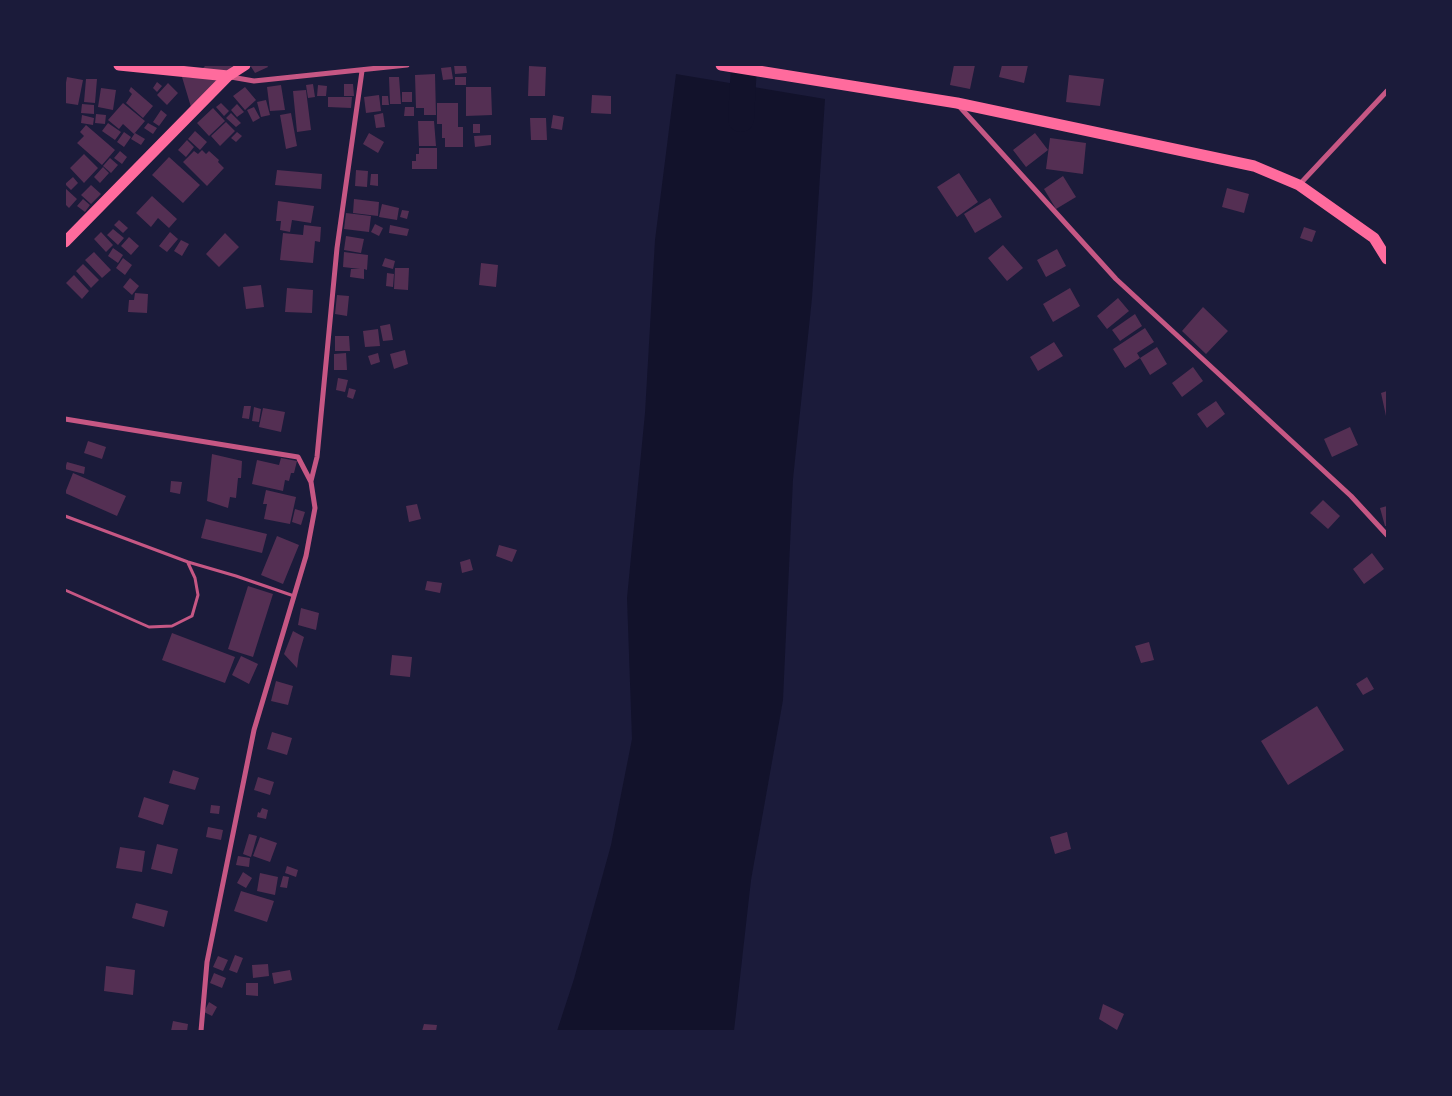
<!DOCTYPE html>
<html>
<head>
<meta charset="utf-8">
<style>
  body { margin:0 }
  #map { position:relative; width:1452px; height:1096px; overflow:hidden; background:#1b1b3a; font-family:Jost,sans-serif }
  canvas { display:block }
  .frame { position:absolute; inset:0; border:66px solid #1b1b3a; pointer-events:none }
</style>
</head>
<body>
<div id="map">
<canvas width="1452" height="1096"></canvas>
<div class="frame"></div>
</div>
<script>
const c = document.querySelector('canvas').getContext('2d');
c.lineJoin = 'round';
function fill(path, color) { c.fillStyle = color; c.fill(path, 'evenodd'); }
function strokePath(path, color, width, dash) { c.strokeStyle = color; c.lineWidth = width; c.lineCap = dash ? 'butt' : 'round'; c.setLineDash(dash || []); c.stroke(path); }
const water = new Path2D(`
  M676,74L825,99L812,298L793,479L783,700L751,880L734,1031H557L574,979L611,845L632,739L627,598L645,413L655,240Z`);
const river = new Path2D(`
  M741,119L744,65`);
const building = new Path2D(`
  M206,65H233L227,72L202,69Z
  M250,65H267L268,67L255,73Z
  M454,65H466L467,73L455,74Z
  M954,65H975L970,89L950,85Z
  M1002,65H1028L1024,83L999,77Z
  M529,66L546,67L545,96H528Z
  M451,67L453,79L443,80L441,68Z
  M435,74L436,115H424V108H416L415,75Z
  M1069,75L1104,79L1100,106L1066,102Z
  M67,77L83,80L78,105L65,103V88Z
  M182,77L220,79L191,107Z
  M389,77H399L401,104H390Z
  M455,77H466V85H455Z
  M86,79H97L95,103L84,102Z
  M157,82L162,86L157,92L153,88Z
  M168,83L178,93L167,105L157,95Z
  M313,84L315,97L308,98L306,85Z
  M344,84H353L354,96H344Z
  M281,85L285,110L270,111L267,87Z
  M318,85L327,86L326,96H317Z
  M131,87L153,106L143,118L126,103L132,94L129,91Z
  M245,87L256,100L245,110L233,96Z
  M466,87H491L492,115L466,116Z
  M101,88L116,90L113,110L98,107Z
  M306,90L311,130L297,132L293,91Z
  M402,92H412V102H402Z
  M379,95L381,111L366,113L364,97Z
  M592,95L611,96V114L591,113Z
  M382,96H388L389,105H382Z
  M328,97H352L351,108L328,107Z
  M266,100L270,115L261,117L257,102Z
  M123,103L145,121L134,134L123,124L119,129L108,120Z
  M221,103L229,111L224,116L216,107Z
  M437,103H458V127H463V147H445V138H442V124H437Z
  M82,104L94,105V114L81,113Z
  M237,104L244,112L237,117L231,110Z
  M254,107L260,118L253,122L247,110Z
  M405,107H414V116H404Z
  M213,108L225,121L209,136L197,123Z
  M161,110L167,115L159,126L153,122Z
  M231,113L241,123L236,127L226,118Z
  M291,113L297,146L286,149L280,115Z
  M383,113L385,127L376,128L374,115Z
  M96,114L106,115L105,124L95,123Z
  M82,115L94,118L93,125L81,123Z
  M553,115L564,117L562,130L551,128Z
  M530,118H546L547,140H531Z
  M418,121H434L436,146H419Z
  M226,122L235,131L220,146L211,136Z
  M108,123L121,132L115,140L102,131Z
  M148,123L157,128L153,134L144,128Z
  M473,124H480V133H473Z
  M86,125L115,150L102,165L77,143L84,136L80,132Z
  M195,131L207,142L200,150L188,139Z
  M124,132L131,137L124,147L117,142Z
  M237,132L242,136L236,142L231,138Z
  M135,133L145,139L141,145L131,139Z
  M369,133L384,142L378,153L363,144Z
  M1035,133L1048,150L1026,167L1013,150Z
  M491,135V145L475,147L474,136Z
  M1050,138L1086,143L1083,174L1046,169Z
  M187,140L194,147L186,157L178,150Z
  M419,148H437V169H412V161H416V154H419Z
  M202,150L206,154L209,151L219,160L218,162L224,168L207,186L183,162L194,151L198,154Z
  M120,151L127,157L122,164L114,158Z
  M84,154L98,168L84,183L70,168Z
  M169,157L200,185L183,203L152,175Z
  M110,158L118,165L111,173L103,166Z
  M103,167L109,173L100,183L94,177Z
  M277,170L322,174L321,189L275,185Z
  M356,170L368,171L367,187L355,186Z
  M959,173L978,202L957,217L937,187Z
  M371,174H378V186L370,185Z
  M1063,176L1076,197L1056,209L1044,189Z
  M73,177L78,183L71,190L65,184Z
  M91,185L101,194L91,204L81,195Z
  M65,188L77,199L69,208L65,204Z
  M1227,188L1249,194L1244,213L1222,207Z
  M152,196L177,219L169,228L158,218L151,227L136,213Z
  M990,198L1002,217L975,233L964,214Z
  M83,199L90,205L85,212L77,206Z
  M354,199L379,202L378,216L353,213Z
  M278,201L314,206L311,223L292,220L290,232L280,230L281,221H276Z
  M382,204L399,208L397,220L379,217Z
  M402,210L409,211L407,219L400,217Z
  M346,213L371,216L369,232L344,229Z
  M119,220L128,228L123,233L114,225Z
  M375,224L383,228L379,236L371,232Z
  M304,225L321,227L320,242L315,241L313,263L280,260L283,233L303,235Z
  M390,225L409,229L407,236L389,233Z
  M1304,227L1316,231L1312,242L1300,238Z
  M113,229L124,238L118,245L107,235Z
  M101,232L113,245L106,252L94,239Z
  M170,232L178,239L167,252L159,246Z
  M225,233L239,247L219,267L206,254Z
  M346,236L364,239L361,253L344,250Z
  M129,237L139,246L131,255L121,246Z
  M181,240L189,244L182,256L174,251Z
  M1003,245L1023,268L1007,281L988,258Z
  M113,248L123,255L118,263L108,256Z
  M1057,249L1066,266L1046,277L1037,260Z
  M94,252L111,270L102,278L85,260Z
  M344,252L368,255L367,270L364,269V279L350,277L351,269H360L343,267Z
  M123,258L132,265L125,275L116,268Z
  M385,258L395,261L393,269L382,266Z
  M481,263L498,265L496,287L479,285Z
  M83,264L99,280L91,288L76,271Z
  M395,268H409L408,290L394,289Z
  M387,273L394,274L393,287L386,286Z
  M74,275L89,291L82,299L66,283Z
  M130,278L139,286L132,295L123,287Z
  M261,285L264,307L246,309L243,287Z
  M287,288L313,290L312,313L285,312Z
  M1070,288L1080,306L1053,322L1043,304Z
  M135,293L148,294L147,313L128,312L129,300H134Z
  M337,295L349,296L347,316L335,314Z
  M1118,298L1129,311L1107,329L1097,316Z
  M1203,307L1228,331L1206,354L1182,331Z
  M1135,314L1142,326L1120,341L1112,330Z
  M390,324L393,340L383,341L380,326Z
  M1145,328L1154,342L1137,353L1140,358L1125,368L1113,349Z
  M378,329L380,346L365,347L363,331Z
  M335,336H349L350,351H335Z
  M1054,342L1063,356L1038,371L1030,357Z
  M1157,347L1167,364L1150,375L1140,358Z
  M405,350L408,364L394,369L390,354Z
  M346,353L347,370H334V354Z
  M378,353L380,362L371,365L368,356Z
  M1193,367L1203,381L1182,397L1172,383Z
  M338,378L348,380L345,392L336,390Z
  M349,388L356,390L353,399L347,397Z
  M1387,391V416H1386L1381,393Z
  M1216,401L1225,414L1207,428L1197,414Z
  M244,406H251L249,419L242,418Z
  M254,407L261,409L259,422L252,421Z
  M263,408L285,412L281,432L259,427Z
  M1350,427L1358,445L1332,457L1324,439Z
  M88,441L106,447L102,459L84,453Z
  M212,454L242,461L241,478H238L236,498L230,497L228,508L207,501Z
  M281,458L297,461L294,473H291L289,481L285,480L283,491L252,484L257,460L279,465Z
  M67,462L85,467L84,474L65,469Z
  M73,473L126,496L117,516L65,493Z
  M171,481L182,482L180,494L170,492Z
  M266,490L296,497L290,524L264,519L267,504H263Z
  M1323,500L1340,516L1328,529L1310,513Z
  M417,504L421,519L409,522L406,506Z
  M1387,506V526H1385L1380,508Z
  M295,509L305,512L301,525L292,522Z
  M206,519L267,534L262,553L201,538Z
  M277,536L299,545L283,584L261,575Z
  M499,545L517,550L512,562L496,556Z
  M1372,553L1384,569L1364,584L1353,569Z
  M470,559L473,570L462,573L460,562Z
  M427,581L442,583L440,593L425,590Z
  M248,586L273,594L253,657L228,649Z
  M301,608L319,613L316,630L298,625Z
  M293,631L304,637L299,654L297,668L284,654Z
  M172,633L235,657L225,683L162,660Z
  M1149,642L1154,660L1141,663L1135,646Z
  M392,655L412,657L410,677L390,675Z
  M241,656L258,664L249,684L232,675Z
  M1367,677L1374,689L1363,695L1356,684Z
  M276,681L293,686L288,705L271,701Z
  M1317,706L1344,750L1288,785L1261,741Z
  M272,732L292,738L287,755L267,749Z
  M173,770L199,778L195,790L169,783Z
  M258,777L274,782L270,795L254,790Z
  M144,797L169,805L163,825L138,817Z
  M211,805L220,806L219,814L210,813Z
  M262,808L268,810L266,819L257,817L258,812L260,813Z
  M208,827L223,830L221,840L206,837Z
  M1067,832L1071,849L1055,854L1050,837Z
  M249,834L257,836L251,857L243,854Z
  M260,837L277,843L270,862L253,856Z
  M157,844L178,849L172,874L151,869Z
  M120,847L145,851L142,872L116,868Z
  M238,856L250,858L249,867L236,865Z
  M287,866L298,870L296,877L285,873Z
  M243,872L252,878L246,888L237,883Z
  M260,873L278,877L275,895L257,891Z
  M283,876L289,877L287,888L280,887Z
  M241,891L274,901L267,922L234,911Z
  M136,903L168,911L164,927L132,918Z
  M235,955L243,958L237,973L229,970Z
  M218,956L228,960L223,971L213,967Z
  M268,964L269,976L253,978L252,965Z
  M106,966L135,970L133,995L104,991Z
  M290,970L292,980L274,984L272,973Z
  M214,973L226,978L222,988L210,983Z
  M246,983H258V996L246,995Z
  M209,1002L217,1007L212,1016L204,1012Z
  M1103,1004L1124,1014L1117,1030L1099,1019Z
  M173,1021L188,1024L187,1031H171Z
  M424,1024L437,1025L436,1031H422Z`);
const service = new Path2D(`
  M65,516L188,562L236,576L294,596
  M65,590L149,627L172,626L192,616L198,595L195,578L188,563`);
const minor = new Path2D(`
  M231,77L254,81L407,65
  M959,106L1116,279L1351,496L1387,535
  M1299,185L1387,91
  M65,419L298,457L311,482L315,508L306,556L254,730L207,962L201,1031
  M311,481L317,457L337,248L362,71`);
const primary = new Path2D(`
  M119,65L228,76
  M721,65L957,103L1254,166L1299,185L1374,238L1387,259
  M65,242L228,76L245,65`);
fill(water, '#12122b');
strokePath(river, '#12122b', 26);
fill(building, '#542f53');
strokePath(service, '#c65784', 3);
strokePath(minor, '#c65784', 5);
strokePath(primary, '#ff6b9d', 11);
</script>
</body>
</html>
